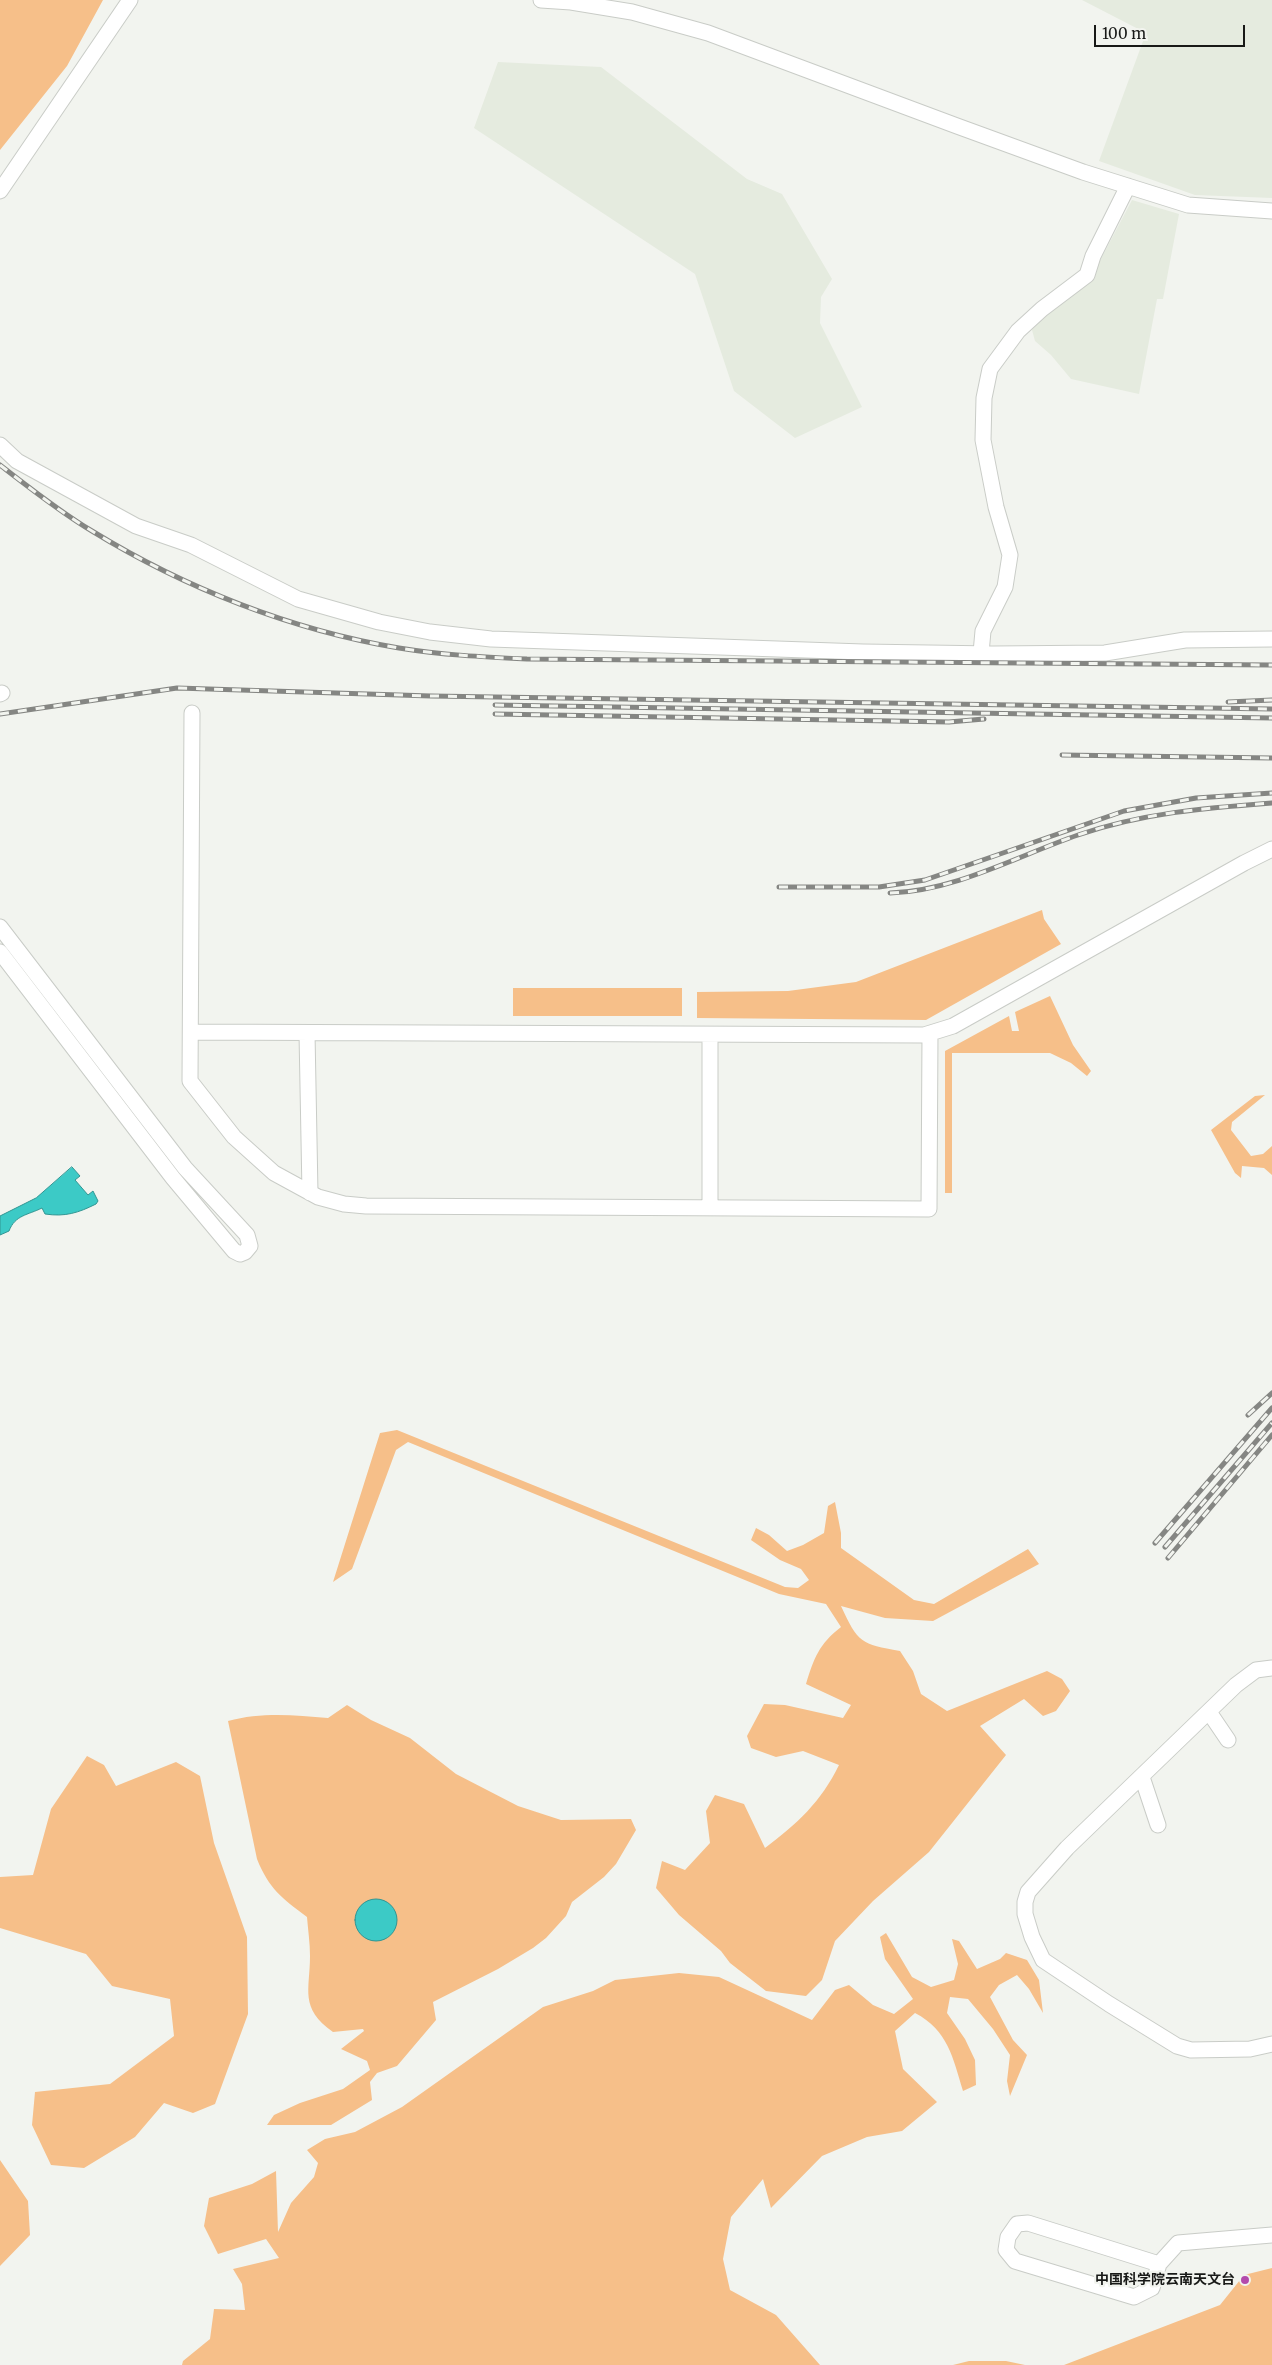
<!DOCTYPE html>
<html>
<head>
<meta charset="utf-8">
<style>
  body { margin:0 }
  #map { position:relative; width:1272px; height:2365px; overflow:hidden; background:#f2f4ef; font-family:Merriweather,serif }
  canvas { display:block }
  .scale { position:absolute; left:1094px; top:25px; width:151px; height:22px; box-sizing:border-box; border:2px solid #181917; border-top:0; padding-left:6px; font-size:15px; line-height:18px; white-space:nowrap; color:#181917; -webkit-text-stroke:4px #f2f4ef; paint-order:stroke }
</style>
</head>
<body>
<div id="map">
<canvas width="1272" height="2365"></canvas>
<div class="scale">100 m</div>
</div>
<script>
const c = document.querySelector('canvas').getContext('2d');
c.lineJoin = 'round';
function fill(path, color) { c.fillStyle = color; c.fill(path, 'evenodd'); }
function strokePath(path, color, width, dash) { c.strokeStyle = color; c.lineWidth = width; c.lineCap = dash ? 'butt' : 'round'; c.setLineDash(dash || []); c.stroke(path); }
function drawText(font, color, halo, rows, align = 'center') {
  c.font = font + ' Merriweather,"Noto Sans SC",serif'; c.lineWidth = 4.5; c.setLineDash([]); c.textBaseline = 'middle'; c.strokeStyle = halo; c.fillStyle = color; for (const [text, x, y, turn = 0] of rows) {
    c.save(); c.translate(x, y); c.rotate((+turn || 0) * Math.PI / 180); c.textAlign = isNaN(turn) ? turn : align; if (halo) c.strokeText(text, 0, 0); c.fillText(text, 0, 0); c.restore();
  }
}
const built = new Path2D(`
  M1082,0H1272V198L1195,195L1099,161L1146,33Z
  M498,62L601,67L747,179L782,194L832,279L821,297L820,323L862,407L795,438L734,391L695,274L474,128Z
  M1132,200L1179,214L1163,299H1157L1139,394L1071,379L1051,355L1035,341L1032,330L1034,324L1093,274Z`);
const green = new Path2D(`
  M0,0H103L67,66L0,150Z
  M1042,910L1044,919L1061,944L926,1020L697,1018V992L788,991L856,982Z
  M513,988H682V1016H513Z
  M1050,996L1073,1045L1091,1071L1087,1076L1071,1063L1050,1053H952V1193H945V1051L1009,1016L1012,1031H1019L1015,1012Z
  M1265,1095L1232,1122L1231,1130L1251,1156L1263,1154L1272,1146V1175L1264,1168L1242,1166L1241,1178L1235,1173L1211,1130L1255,1096Z
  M397,1430L785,1587L798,1588L809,1580L801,1569L780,1560L751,1540L756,1528L769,1535L787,1551L803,1545L824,1533L828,1506L835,1502L841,1533V1548L914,1600L934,1604L1028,1549L1039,1564L933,1621L885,1618L841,1606C858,1643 861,1644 900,1651L913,1671L921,1694L947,1711L1047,1671L1062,1679L1070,1691L1056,1711L1043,1716L1024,1699L980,1726L1006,1755L929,1852L873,1901L835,1941L822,1980L806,1996L766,1991L730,1963L721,1951L679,1915L656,1888L662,1861L685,1870L710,1843L706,1811L715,1795L744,1804L765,1848C797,1824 821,1802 839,1765L803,1751L776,1757L751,1748L747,1736L764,1704L785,1705L843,1718L851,1705L806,1684C814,1658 819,1644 841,1627L826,1604L779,1594L408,1442L396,1450L352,1569L333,1582L380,1433Z
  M347,1705L371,1720L410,1738L456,1774L518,1806L561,1820L631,1819L636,1830L616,1864L604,1877L572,1902L566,1916L546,1938L533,1948L498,1969L433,2002L436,2020L397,2066L377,2073L370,2082L372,2100L331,2125H267L274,2115L300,2103L343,2089L370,2070L367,2061L341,2049L364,2031L363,2029L333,2032C299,2008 310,1990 310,1956C310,1943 308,1930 307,1917C282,1898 269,1889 257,1859L228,1721C261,1712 294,1715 328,1718Z
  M87,1756L104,1765L116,1786L176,1762L200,1776L214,1843L247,1937L248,2014L215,2104L193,2113L164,2103L135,2137L84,2168L51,2165L32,2125L35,2092L110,2084L174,2036L170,1999L112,1986L86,1954L0,1928V1877L33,1875L51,1809Z
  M886,1933L912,1977L931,1987L954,1980L958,1964L952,1939L959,1941L977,1969L1000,1959L1006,1953L1027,1960L1039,1980L1043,2013L1029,1989L1017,1975L999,1985L990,1997L1013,2040L1027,2055L1010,2096L1007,2081L1010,2055L993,2029L968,1999L950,1997L947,2013L965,2039L975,2060L976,2085L963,2091C953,2058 948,2030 915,2013L895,2031L903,2069L937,2102L902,2131L867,2137L822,2156L771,2208L763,2179L731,2217L723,2259L730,2290L776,2315L820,2365H182L183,2361L210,2339L214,2309L245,2310L242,2284L233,2269L279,2258L266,2239L218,2254L204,2226L209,2198L252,2184L276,2171L278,2232L291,2203L314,2177L318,2163L307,2150L325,2139L355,2132L402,2107L543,2007L593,1991L615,1980L679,1973L719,1977L812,2020L835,1990L849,1985L873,2005L894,2014L913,1999L885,1959L880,1937Z
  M0,2160L28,2201L30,2235L0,2266Z
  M1272,2268V2365H1064L1220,2305L1244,2275Z
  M969,2361H1006L1025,2365H953Z`);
const water = new Path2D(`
  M72,1167L80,1176L75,1180L88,1195L93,1191L98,1201L96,1204C78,1213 65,1217 45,1214L42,1208C28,1215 15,1215 9,1231L0,1235V1216L36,1198Z
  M355 1920a21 21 0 1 1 42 0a21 21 0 1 1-42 0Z`);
const minor = new Path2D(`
  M541,0L571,2L632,12L708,33L957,126L1083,172L1188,205L1272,211
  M0,191L130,0
  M0,445L17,461L136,526L191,545L298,599L379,622L430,632L491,639L863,652L994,654L1105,653L1185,640L1272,639
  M981,653L983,631L1005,587L1010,555L996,507L983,440L984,398L990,369L1018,331L1042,309L1087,275L1093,256L1128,186
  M0,694L2,693
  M192,713L190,1081L234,1137L274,1173L318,1197L344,1204L366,1206L929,1209L930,1034
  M0,927L185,1168L247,1235L250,1246L245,1252L240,1254L234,1251L173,1178L0,952
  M191,1032L924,1035L953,1026L1244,863L1272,849
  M307,1033L310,1193
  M710,1035V1207
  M1272,1668L1256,1670L1236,1685L1067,1848L1028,1892L1025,1902V1914L1032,1937L1043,1960L1109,2004L1177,2046L1191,2050L1250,2049L1272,2044
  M1209,1712L1228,1740
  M1142,1777L1158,1825
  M1159,2264L1028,2223L1017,2224L1008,2237L1006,2250L1015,2261L1134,2297L1152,2288L1159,2264L1178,2243L1272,2235`);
const rail = new Path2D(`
  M0,465C30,488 60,512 92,531C185,588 291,630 399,648C442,655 484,657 527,659L1272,665
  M1228,702L1272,700
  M495,705L1272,718
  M0,714L177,688L431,696L1272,709
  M495,714L949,722L984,719
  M1062,755L1272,758
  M779,887H879L925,880L1124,811L1196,798L1272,793
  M890,893C955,891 1017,856 1078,835C1142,813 1205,808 1272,803
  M1248,1415L1272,1393
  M1155,1543L1272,1408
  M1165,1547L1272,1423
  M1168,1558L1272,1435`);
const markers = [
  [1245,2280,5,"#b34aac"]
];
const poiNames = [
  ["中国科学院云南天文台",1235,2280]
];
fill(built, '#e5ebdf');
fill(green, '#f6bf89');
fill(water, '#3ccac6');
strokePath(water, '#319592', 1);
strokePath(minor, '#c9ccc7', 17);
strokePath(minor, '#fff', 15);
strokePath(rail, '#858683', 5);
strokePath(rail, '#f2f4ef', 3, [9]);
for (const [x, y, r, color] of markers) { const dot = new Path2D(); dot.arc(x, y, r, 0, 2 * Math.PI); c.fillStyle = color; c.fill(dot); strokePath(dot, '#f2f4ef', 2); }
drawText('bold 14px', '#181917', '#f2f4ef', poiNames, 'right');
</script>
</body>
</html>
